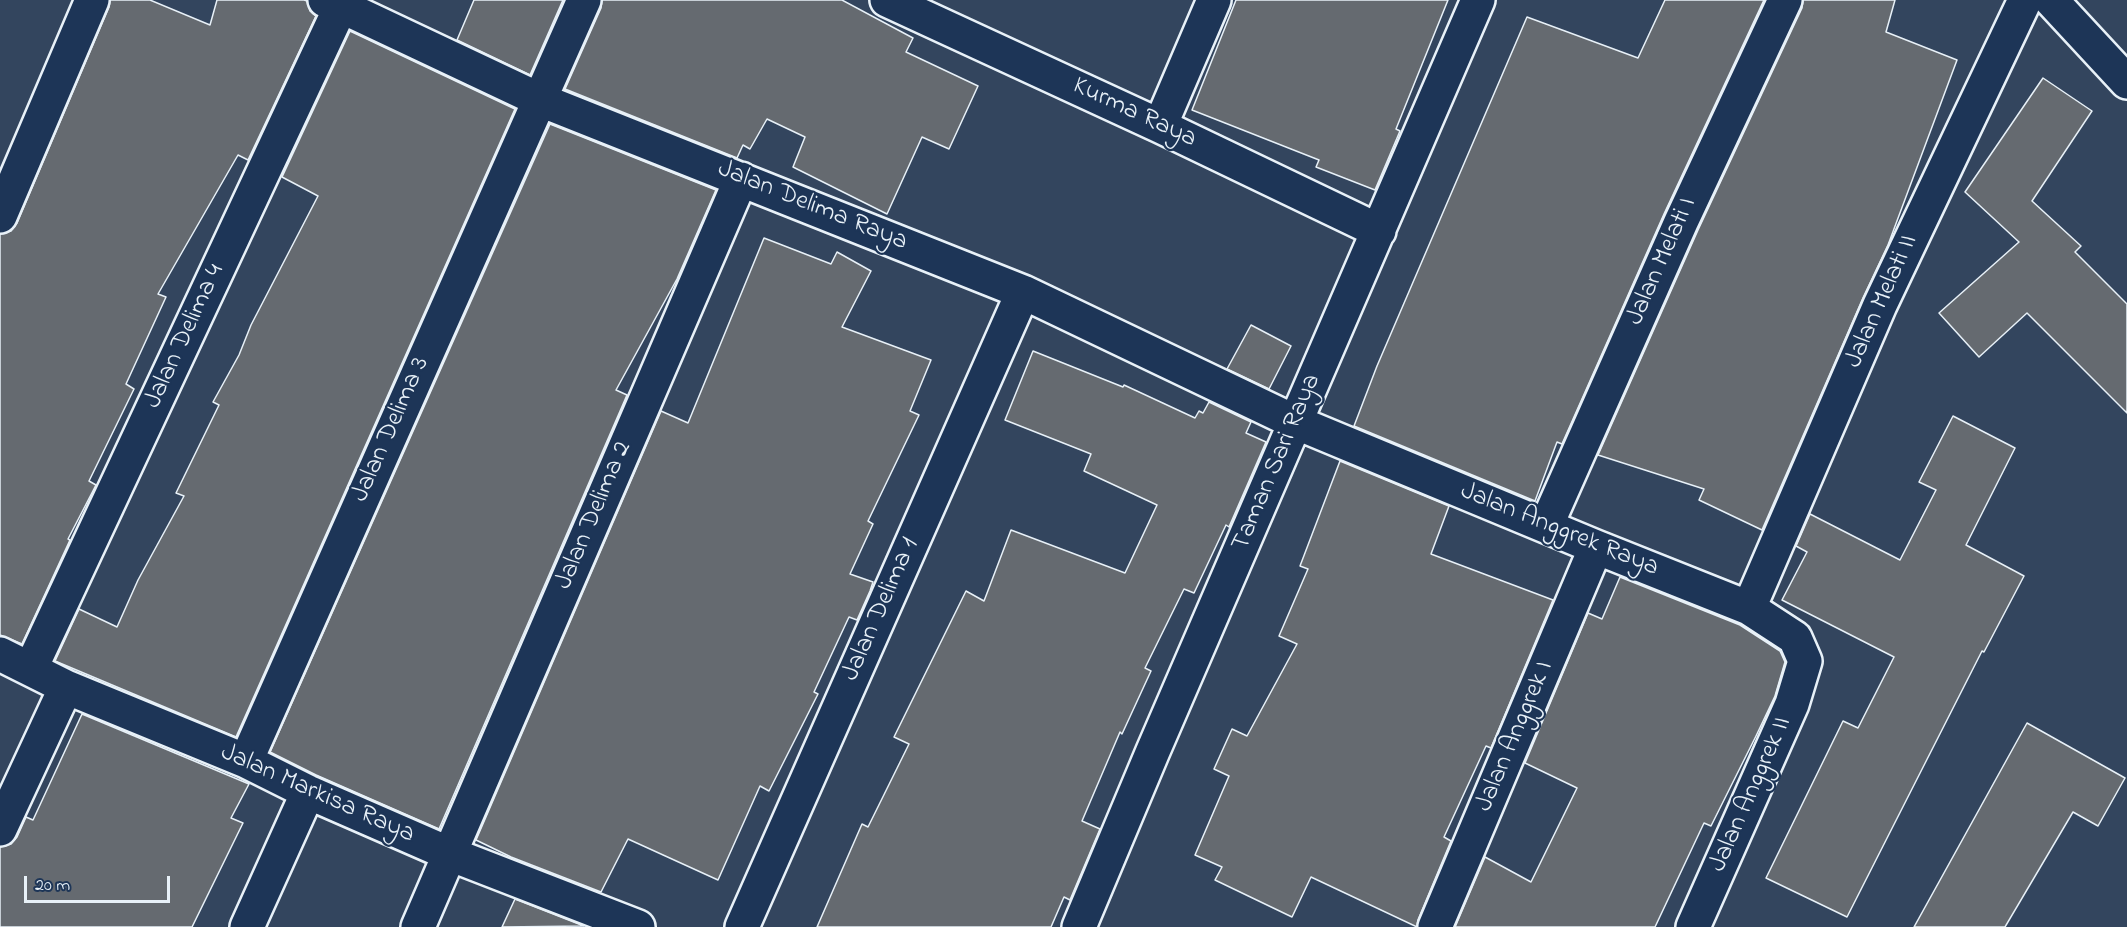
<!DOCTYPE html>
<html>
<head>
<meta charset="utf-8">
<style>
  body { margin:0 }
  #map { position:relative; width:2127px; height:927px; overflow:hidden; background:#33455e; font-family:"Indie Flower",sans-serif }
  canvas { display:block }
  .scale { position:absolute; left:24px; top:876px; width:146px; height:27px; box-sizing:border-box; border:3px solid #e8f1f8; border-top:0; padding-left:8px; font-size:18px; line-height:21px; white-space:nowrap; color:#e8f1f8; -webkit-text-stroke:4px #1d3557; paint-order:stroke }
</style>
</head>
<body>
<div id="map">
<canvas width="2127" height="927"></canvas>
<div class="scale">20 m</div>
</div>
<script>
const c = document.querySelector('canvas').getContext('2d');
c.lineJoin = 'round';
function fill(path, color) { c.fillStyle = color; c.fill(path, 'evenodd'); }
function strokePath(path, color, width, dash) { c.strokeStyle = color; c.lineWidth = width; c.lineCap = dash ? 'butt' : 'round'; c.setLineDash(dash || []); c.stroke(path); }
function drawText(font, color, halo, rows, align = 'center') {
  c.font = font + ' "Indie Flower",sans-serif'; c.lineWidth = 4.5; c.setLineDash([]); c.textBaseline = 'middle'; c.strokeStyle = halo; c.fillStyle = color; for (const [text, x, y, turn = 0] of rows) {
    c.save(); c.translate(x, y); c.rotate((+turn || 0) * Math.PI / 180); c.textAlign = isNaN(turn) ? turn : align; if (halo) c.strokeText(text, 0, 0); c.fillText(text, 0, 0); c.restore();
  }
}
const building = new Path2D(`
  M110,0H150L210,25L217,0H304L307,1L310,11L316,16L248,160L238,155L158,294L166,297L126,384L134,389L89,481L96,485L68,539L70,540L22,644L0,635V234L11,231L17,223L109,7Z
  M474,0H563L530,75L457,40Z
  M602,0H842L913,38L906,52L978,86L949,149L922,137L887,214L793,167L805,137L767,119L750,149L743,145L737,158L565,89L601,8Z
  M1236,0H1448L1396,129L1400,131L1375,190L1316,167L1319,160L1192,110Z
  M1665,0H1764L1664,214L1562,444L1557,442L1535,501L1354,426L1377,366L1527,17L1638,58Z
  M1803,0H1895L1886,32L1957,60L1888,245L1863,298L1762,530L1699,500L1704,489L1598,455L1698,230L1802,8Z
  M350,31L515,109L236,737L55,661L79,609L117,627L138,580L184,496L176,493L219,405L213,402L239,355L251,325L318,196L282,177Z
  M2043,78L2092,111L2032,201L2081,246L2075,252L2127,304V413L2027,313L1979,357L1939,313L2019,242L1965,192Z
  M550,124L716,190L677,279L616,390L627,395L439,829L316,775L270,752Z
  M764,238L831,264L837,252L871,271L842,327L931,360L910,411L919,415L868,521L873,524L850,574L873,582L870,591L857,620L849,617L814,692L818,694L769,791L760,786L718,880L628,839L601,892L511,857L476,840L661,411L688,423Z
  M1251,325L1291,346L1269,389L1227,369Z
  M1033,351L1123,387L1124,385L1195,418L1199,411L1203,413L1209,402L1251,422L1246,433L1266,442L1229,527L1226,525L1194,593L1184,589L1145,668L1151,671L1122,734L1120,732L1082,821L1100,829L1070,900L1064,897L1051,927H817L862,824L868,827L909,744L894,737L966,591L984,601L1011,530L1125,573L1157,505L1084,471L1091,454L1005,420Z
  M1953,416L2015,448L1966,545L2024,576L1984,652L1982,651L1847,917L1766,878L1843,721L1858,728L1894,657L1782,600L1807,552L1796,546L1810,514L1900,560L1936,490L1919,482Z
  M1340,461L1449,506L1431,554L1553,600L1491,748L1486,746L1444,837L1451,841L1418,920L1417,927L1311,877L1292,917L1215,880L1222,867L1195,855L1229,776L1214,769L1232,729L1247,736L1297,644L1279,636L1308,569L1300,566Z
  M1620,577L1740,625L1780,651L1785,662L1775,696L1756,736L1711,826L1704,823L1655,927H1455L1485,857L1531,882L1577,788L1525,763L1588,613L1602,619Z
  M82,714L249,784L231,818L243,823L192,927H0V847L11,844L17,837L26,817L33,820Z
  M2027,723L2125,778L2098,826L2073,812L2005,927H1914Z
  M515,899L584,926L502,927Z`);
const minor = new Path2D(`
  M325,0L341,6L538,99L1023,292L1295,422L1596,547L1749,608L1795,638L1805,661L1792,704L1693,927
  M887,0L1160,126L1379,231
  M2051,0L2127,82
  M1160,126L1214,0
  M0,216L92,0
  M1546,526L1681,222L1785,0
  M1749,608L1880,305L2025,0
  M0,654L66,687L246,761L308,792L450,854L638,927
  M31,668L341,6
  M246,761L584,0
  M0,829L66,687
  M247,927L308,792
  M418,927L741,179
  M742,927L1023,292
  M1079,927L1153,751L1478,0
  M1435,927L1596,547`);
const streetNames = [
  ["Kurma Raya",1134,114,25],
  ["Jalan Delima Raya",812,207,22],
  ["Jalan Melati I",1663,262,-66],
  ["Jalan Melati II",1883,302,-66],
  ["Jalan Delima 4",186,337,-65],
  ["Jalan Delima 3",392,430,-66],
  ["Taman Sari Raya",1278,463,-67],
  ["Jalan Delima 2",595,516,-67],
  ["Jalan Anggrek Raya",1559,531,22],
  ["Jalan Delima 1",882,610,-66],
  ["Jalan Anggrek I",1516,737,-67],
  ["Jalan Markisa Raya",317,795,24],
  ["Jalan Anggrek II",1752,795,-66]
];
fill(building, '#656a70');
strokePath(building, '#e8f1f8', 1.5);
strokePath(minor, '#e8f1f8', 38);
strokePath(minor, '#1d3557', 33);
drawText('26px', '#e8f1f8', '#1d3557', streetNames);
</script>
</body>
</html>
